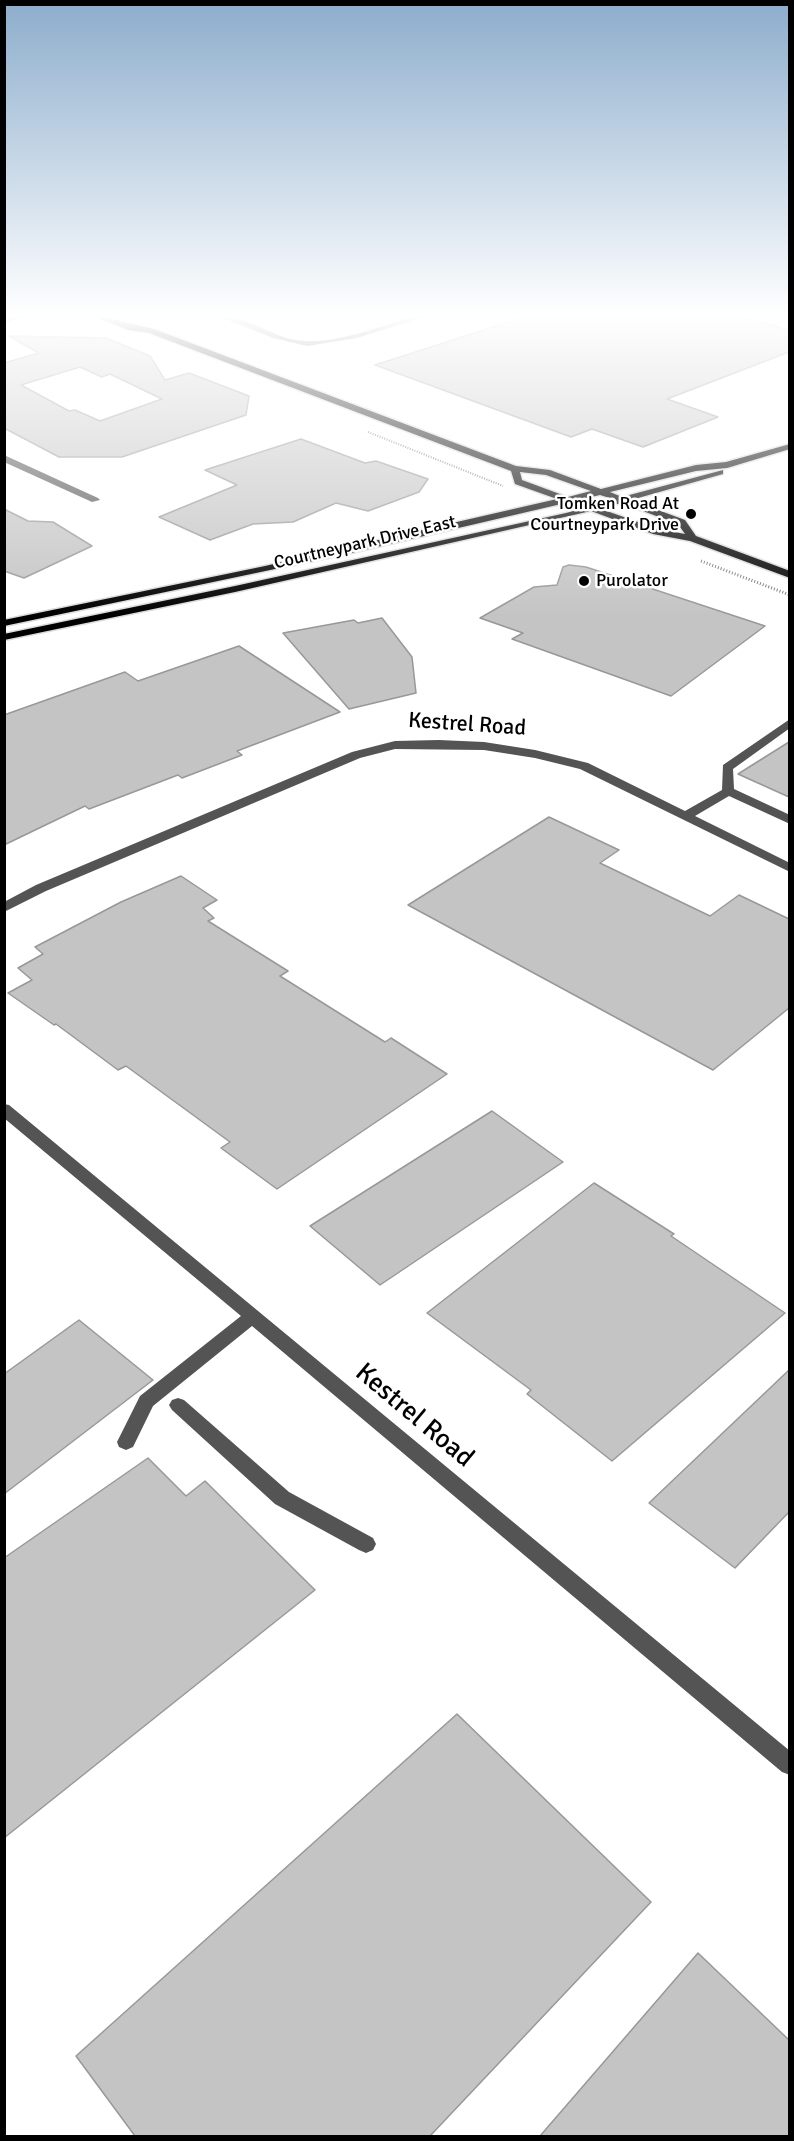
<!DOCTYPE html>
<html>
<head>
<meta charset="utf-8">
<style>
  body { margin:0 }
  #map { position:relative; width:794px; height:2141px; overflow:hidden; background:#fff; font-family:Signika,sans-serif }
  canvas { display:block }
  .frame { position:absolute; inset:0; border:6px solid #000; pointer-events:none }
</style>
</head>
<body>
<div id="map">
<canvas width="794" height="2141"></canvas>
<div class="frame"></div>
</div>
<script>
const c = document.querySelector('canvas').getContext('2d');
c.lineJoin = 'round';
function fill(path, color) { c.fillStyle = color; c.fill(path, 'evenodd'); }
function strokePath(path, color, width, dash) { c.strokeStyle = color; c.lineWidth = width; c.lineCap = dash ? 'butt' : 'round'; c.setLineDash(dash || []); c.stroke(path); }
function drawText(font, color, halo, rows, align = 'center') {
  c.font = font + ' Signika,sans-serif'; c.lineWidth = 5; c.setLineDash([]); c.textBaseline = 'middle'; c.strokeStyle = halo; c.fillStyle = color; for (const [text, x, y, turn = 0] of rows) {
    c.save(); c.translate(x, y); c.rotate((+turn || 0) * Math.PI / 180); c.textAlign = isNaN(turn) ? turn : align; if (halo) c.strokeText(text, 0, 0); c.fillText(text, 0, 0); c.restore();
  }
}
const building = new Path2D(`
  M524,317H743L789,330V352L667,399L718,417L643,447L592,429L571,437L375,365Z
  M9,336L106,338L150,356L165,380L189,373L249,396L246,415L122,457H59L4,428V363L39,353ZM80,367L102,377L110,374L162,399L100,421L75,410L69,411L21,385Z
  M301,439L365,463L376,461L428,479L419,492L368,511L336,503L293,522L253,524L210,540L159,517L237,485L205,470Z
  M4,509L28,521L53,522L92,546L24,578L4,571Z
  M569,565L586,567L765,626L671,696L512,639L523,633L480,618L534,587L557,585L563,567Z
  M382,618L412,657L416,693L349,709L283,633L354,620L358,623Z
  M239,646L340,712L237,751L242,755L182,778L178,775L89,809L85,806L4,845V715L125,672L138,681Z
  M789,742V797L738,774Z
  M549,817L619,850L600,863L710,916L739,895L789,919V1008L713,1070L408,905Z
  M181,876L217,900L203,908L214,918L208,921L288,971L280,976L385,1042L391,1038L447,1074L277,1189L221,1148L230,1142L126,1066L118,1070L56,1024L54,1025L8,993L32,980L18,968L43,954L35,947L121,902Z
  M492,1111L563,1162L380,1285L310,1226Z
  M594,1183L674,1234L671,1236L785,1313L612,1461L527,1394L531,1390L427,1313Z
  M79,1320L153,1380L4,1494V1374Z
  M789,1370V1512L735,1568L649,1503Z
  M148,1458L186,1496L205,1481L315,1590L4,1838V1558Z
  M457,1714L651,1902L430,2136H135L76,2056Z
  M698,1953L789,2040V2136H540Z`);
const pathFar1 = new Path2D(`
  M368,432L503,486`);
const path = new Path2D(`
  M701,561L790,595`);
const minor = new Path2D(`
  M11,317H23L4,323V319Z
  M220,317C246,316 270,335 295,340C334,346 376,327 412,317H424L357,338L307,346L273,338Z
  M4,455L98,498L100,500L92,502L4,462Z
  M790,719V728L733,769L734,789L790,815V824L729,796L695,816L790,863V872L580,769L535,758L484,750L395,749L360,758L46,891L4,912V902L36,885L352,752L395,741L439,740L484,742L535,750L588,763L685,811L722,790L723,765Z
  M4,1104L9,1105L790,1751V1775L782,1772L252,1326L153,1406L133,1447L126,1450L119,1447L117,1442L140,1396L241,1316L4,1118Z
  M178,1398L184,1400L289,1492L373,1538L376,1544L373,1550L366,1553L359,1550L275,1504L172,1410L169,1405L172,1400Z`);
const major = new Path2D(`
  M96,317C112,317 137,326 154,329L516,466L550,470L601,489L696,465L726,462L790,444V449L727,468L696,471L610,492L622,497L723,470V474L631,500L685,520L696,536L790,571V578L690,541L653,534L591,511L235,592L4,640V634L235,586L566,513L584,508L585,505L613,499L600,495L351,553L4,626V620L265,566L557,499L515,484L511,471L149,333L128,330ZM520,472L546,475L591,491L568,497L522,480ZM621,503L678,524L685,534L658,529L601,509Z`);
const markers = [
  [691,514,6,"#000"],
  [584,581,6,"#000"]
];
const farPoinames = [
  ["Tomken Road At",679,504],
  ["Courtneypark Drive",679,525],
  ["Purolator",596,581,"left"]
];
const farStreetnames = [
  ["Courtneypark Drive East",365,543,-13]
];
const streetNames = [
  ["Kestrel Road",467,725,4]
];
const nearStreetnames = [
  ["Kestrel Road",414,1416,40]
];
fill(building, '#c4c4c4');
strokePath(building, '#989898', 1.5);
strokePath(major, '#dbdbdb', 3);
strokePath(pathFar1, '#767676', 2, [1, 1.5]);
strokePath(path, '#767676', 3, [1, 2]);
fill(minor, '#545454');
fill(major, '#000');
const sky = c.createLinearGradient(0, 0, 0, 617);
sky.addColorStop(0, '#8cadcc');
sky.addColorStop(0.51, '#fff');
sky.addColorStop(1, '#ffffff00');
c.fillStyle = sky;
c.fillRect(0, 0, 794, 617);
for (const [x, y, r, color] of markers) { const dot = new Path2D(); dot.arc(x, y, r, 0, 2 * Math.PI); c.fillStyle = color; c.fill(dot); strokePath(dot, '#fff', 2); }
drawText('18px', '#000', '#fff', farPoinames, 'right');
drawText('18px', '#000', '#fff', farStreetnames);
drawText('22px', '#000', '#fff', streetNames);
drawText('27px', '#000', '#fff', nearStreetnames);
</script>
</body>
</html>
